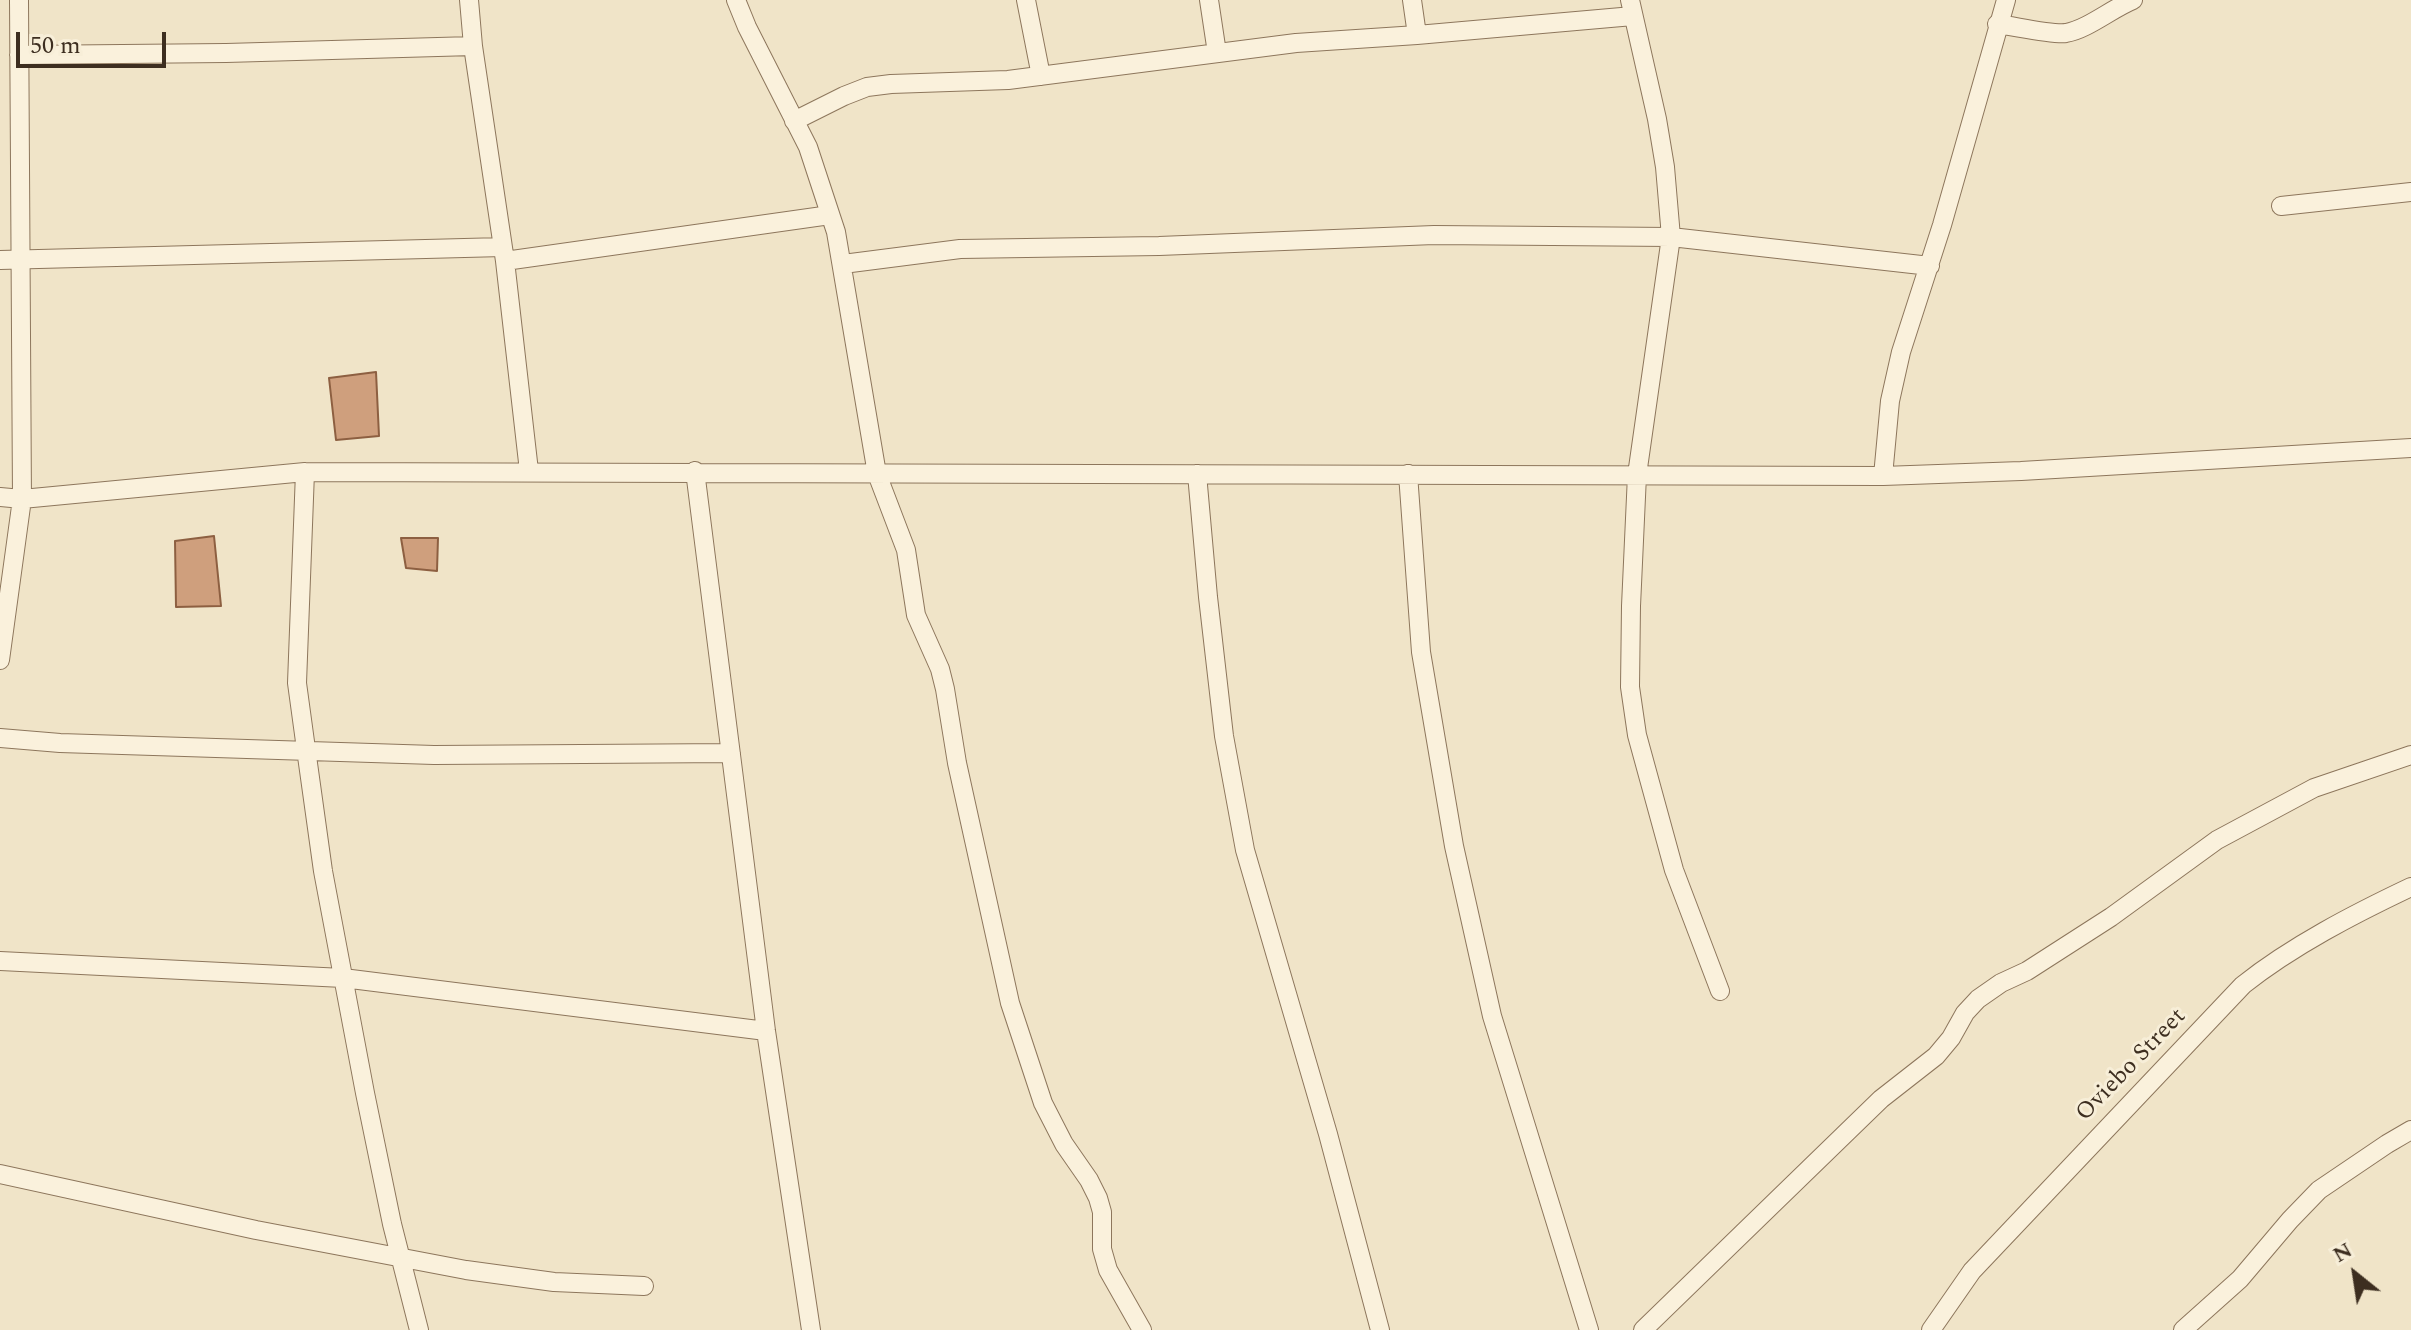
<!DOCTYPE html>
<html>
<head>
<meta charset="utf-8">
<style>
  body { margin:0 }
  #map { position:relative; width:2411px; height:1330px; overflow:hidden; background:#f0e4c8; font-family:Spectral,serif }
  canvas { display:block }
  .north { position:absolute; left:2315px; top:1234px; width:80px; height:80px; -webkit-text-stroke:6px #f7eed8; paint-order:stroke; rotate:330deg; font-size:22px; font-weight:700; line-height:32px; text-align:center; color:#3d2e20 }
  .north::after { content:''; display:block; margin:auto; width:28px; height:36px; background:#3d2e20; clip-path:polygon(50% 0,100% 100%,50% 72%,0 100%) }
  .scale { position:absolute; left:16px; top:32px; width:150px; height:36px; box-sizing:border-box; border:4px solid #3d2e20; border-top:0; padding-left:10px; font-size:24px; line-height:28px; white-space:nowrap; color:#3d2e20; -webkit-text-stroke:6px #f7eed8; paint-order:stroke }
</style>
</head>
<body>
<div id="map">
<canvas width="2411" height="1330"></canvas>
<div class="north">N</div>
<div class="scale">50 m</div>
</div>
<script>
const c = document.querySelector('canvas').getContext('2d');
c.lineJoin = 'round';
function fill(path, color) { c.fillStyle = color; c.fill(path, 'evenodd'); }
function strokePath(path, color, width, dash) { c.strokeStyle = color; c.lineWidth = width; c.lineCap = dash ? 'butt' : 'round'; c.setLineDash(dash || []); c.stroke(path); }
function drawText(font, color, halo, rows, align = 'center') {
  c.font = font + ' Spectral,serif'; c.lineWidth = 6; c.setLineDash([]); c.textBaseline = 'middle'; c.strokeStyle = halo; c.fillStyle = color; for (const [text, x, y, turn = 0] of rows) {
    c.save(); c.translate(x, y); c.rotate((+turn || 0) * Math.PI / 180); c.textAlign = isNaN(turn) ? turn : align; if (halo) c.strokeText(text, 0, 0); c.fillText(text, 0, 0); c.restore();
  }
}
const building = new Path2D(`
  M376,372L379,436L336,440L329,378Z
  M214,536L221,606L176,607L175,541Z
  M401,538H438L437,571L406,568Z`);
const minor = new Path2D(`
  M469,0L473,46L505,261L529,471
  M736,0L747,27L808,147L836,232L877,474L906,550L916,615L940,669L945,689L957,763L1010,1003L1043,1103L1064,1144L1089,1180L1098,1198L1102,1212V1249L1108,1270L1142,1330
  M1026,0L1041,76
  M1209,0L1217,53
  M1412,0L1417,35
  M1630,0L1657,119L1665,167L1671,237L1637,475L1631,606L1630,687L1637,735L1674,870L1720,991
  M1997,24C2014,26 2052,35 2066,33C2088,29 2111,9 2133,0
  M19,55L226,53L473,46
  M794,121L844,96L867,87L891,84L1008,80L1296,43L1417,35L1633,16
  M2281,206L2411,192
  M0,260L503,247
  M505,261L830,215
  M843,264L960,249L1159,246L1434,235L1671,237L1930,266
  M695,471L766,1031L811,1330
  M305,472L297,683L306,749L323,871L365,1093L392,1224L419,1330
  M1197,474L1208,597L1224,736L1245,850L1328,1134L1380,1330
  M1408,474L1421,652L1454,846L1492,1016L1589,1330
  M1883,476L1890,401L1901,352L1942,225L2006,0
  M0,497L22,499L305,472L1883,476L2021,471L2411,448
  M0,660L22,499L19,0
  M0,738L60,743L434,755L731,753
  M0,961L343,978L766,1031
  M0,1174L256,1230L466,1270L554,1282L644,1286
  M1643,1330L1881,1099L1936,1056L1951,1038L1965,1013L1978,999L2001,983L2027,971L2111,917L2217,840L2314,788L2411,755
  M1931,1330L1972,1271L2243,985C2292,946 2354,914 2411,887
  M2183,1330L2240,1279L2290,1220L2319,1190L2387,1144L2411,1130`);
const streetNames = [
  ["Oviebo Street",2132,1066,-46]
];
fill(building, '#cf9f7d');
strokePath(building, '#8d5f41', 2);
strokePath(minor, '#8d765c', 20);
strokePath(minor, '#faf1dc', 18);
drawText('24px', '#3d2e20', '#f7eed8', streetNames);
</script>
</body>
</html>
